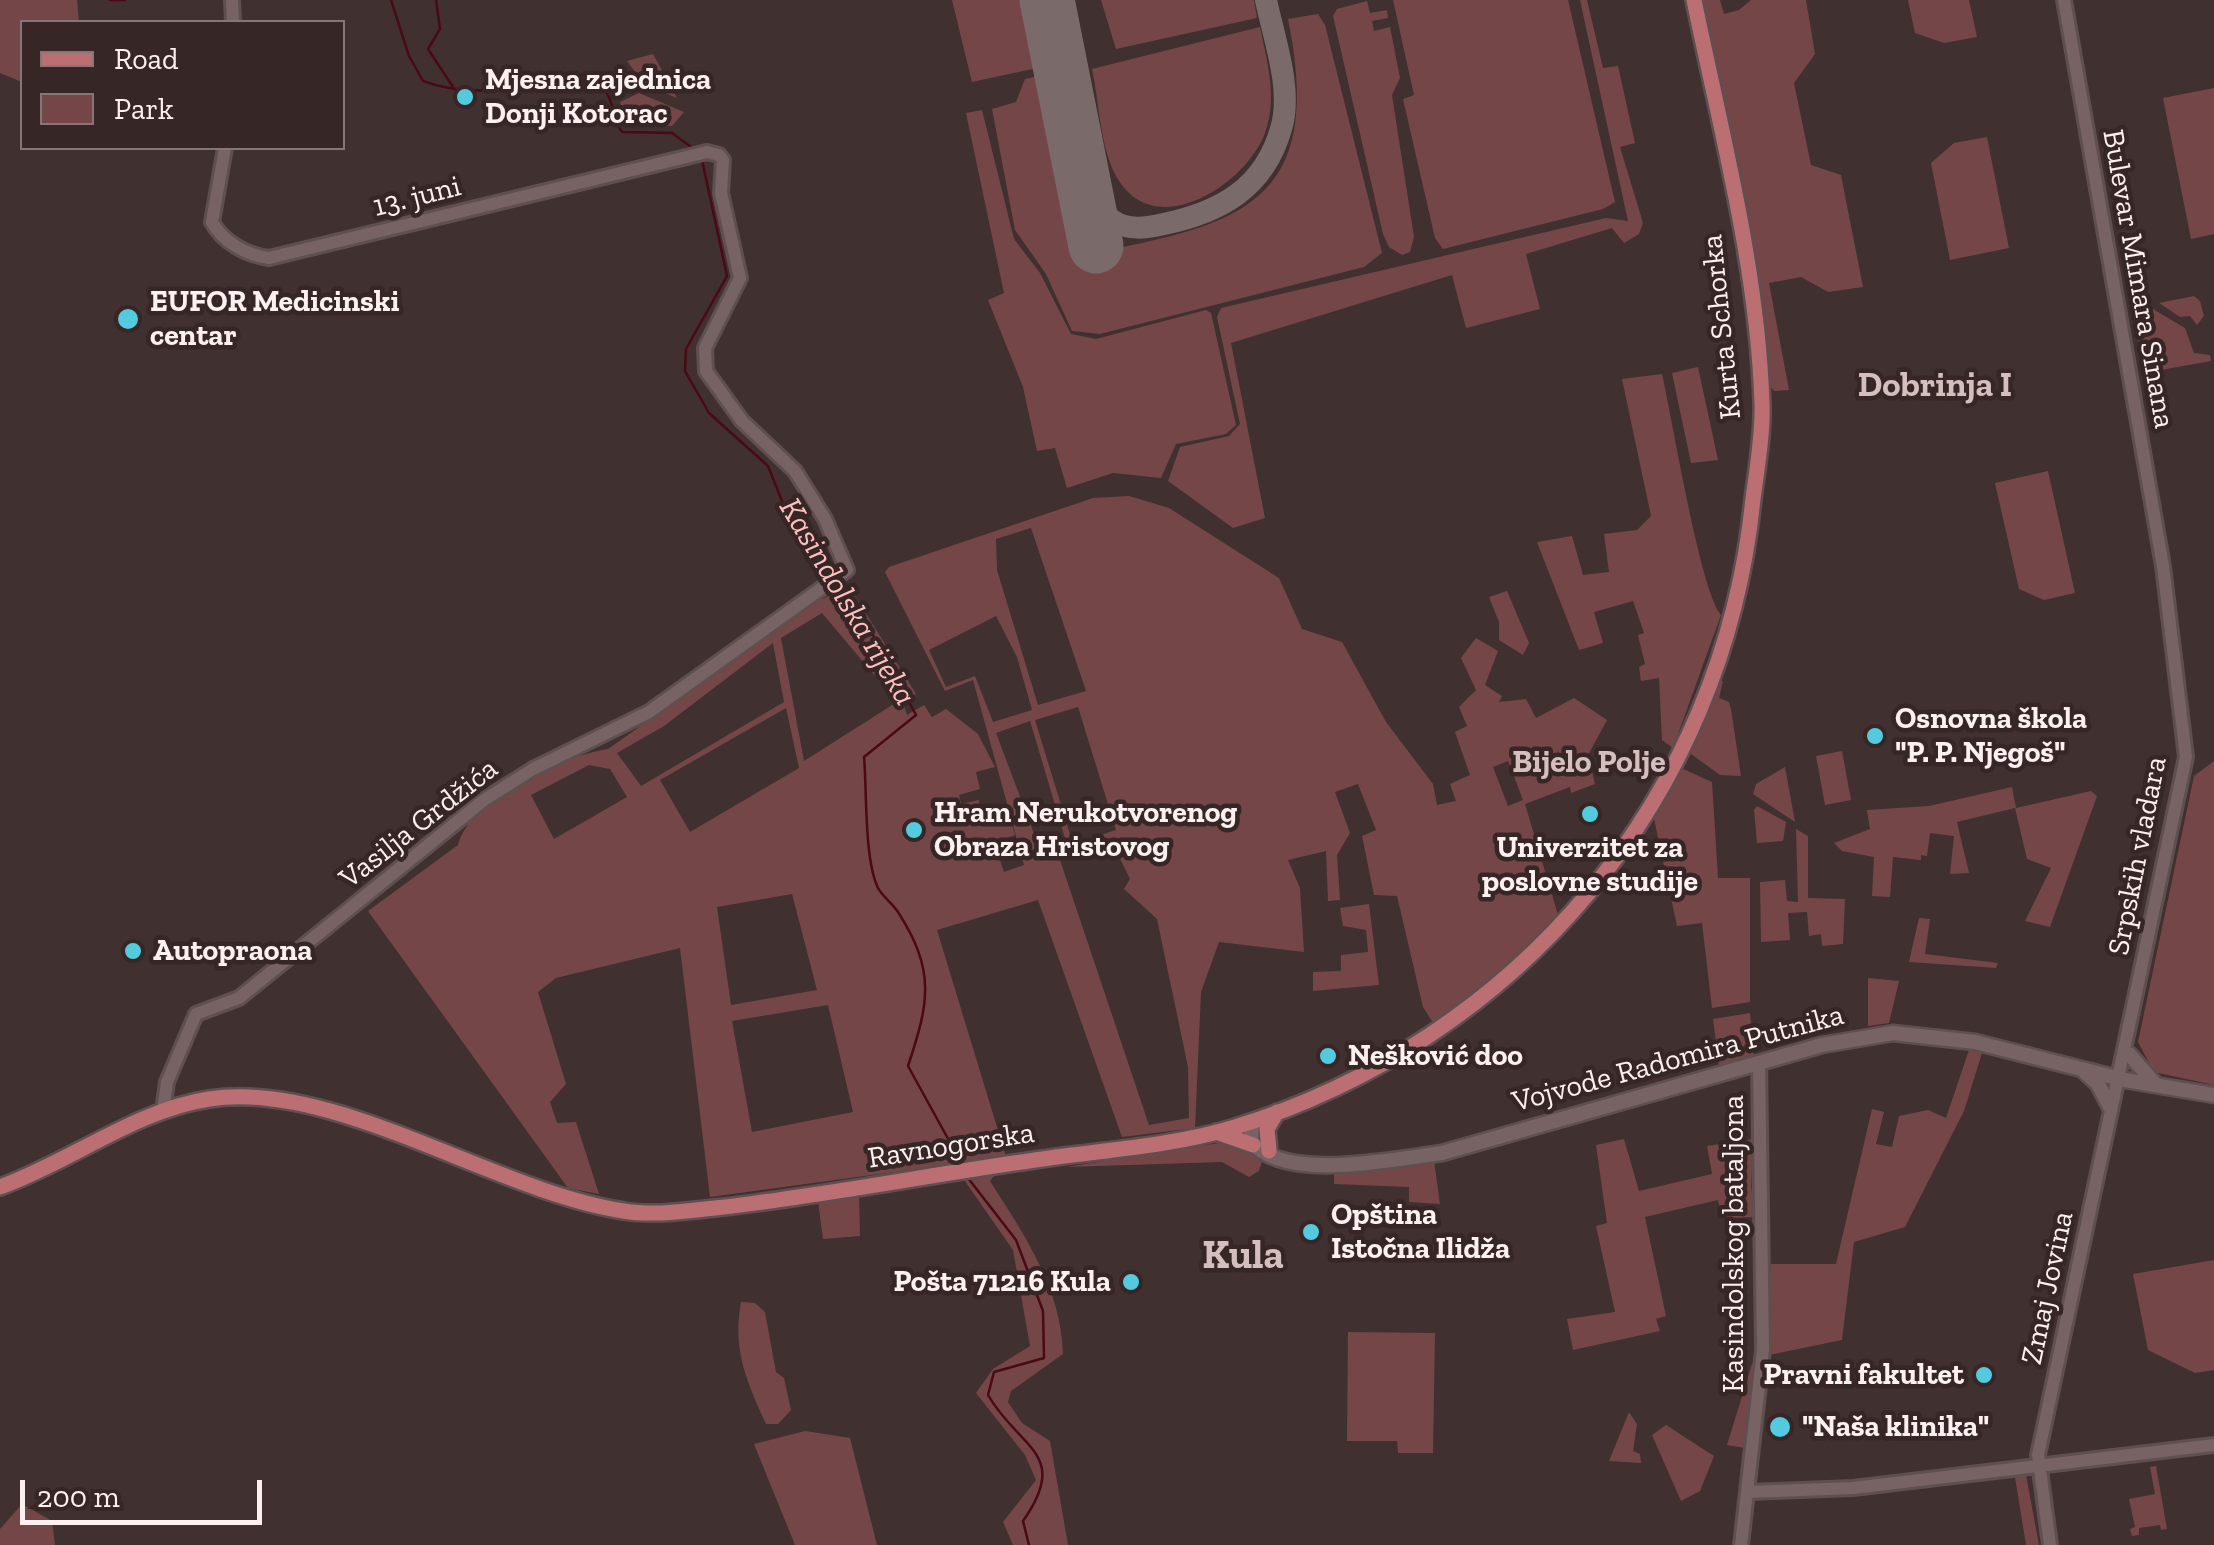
<!DOCTYPE html>
<html>
<head>
<meta charset="utf-8">
<style>
  body { margin:0 }
  #map { position:relative; width:2214px; height:1545px; overflow:hidden; background:#413030; font-family:"Zilla Slab",serif }
  canvas { display:block }
  .legend { position:absolute; left:20px; top:20px; width:325px; height:130px; box-sizing:border-box; background:#372626; border:2px solid #867777; margin:0; padding:12px 18px; list-style:none; font-size:30px; color:#fcf0f0 }
  .legend li { display:flex; align-items:center; gap:20px; height:50px }
  .legend b { width:50px; border:2px solid #867777 }
  .scale { position:absolute; left:20px; top:1480px; width:242px; height:45px; box-sizing:border-box; border:5px solid #fcf0f0; border-top:0; padding-left:12px; font-size:30px; line-height:35px; white-space:nowrap; color:#fcf0f0; -webkit-text-stroke:8px #372626; paint-order:stroke }
</style>
</head>
<body>
<div id="map">
<canvas width="2214" height="1545"></canvas>
<ul class="legend">
<li><b style="height:12px;background:#bc6f73"></b>Road</li>
<li><b style="height:28px;background:#754648"></b>Park</li>
</ul>
<div class="scale">200 m</div>
</div>
<script>
const c = document.querySelector('canvas').getContext('2d');
c.lineJoin = 'round';
function fill(path, color) { c.fillStyle = color; c.fill(path, 'evenodd'); }
function strokePath(path, color, width, dash) { c.strokeStyle = color; c.lineWidth = width; c.lineCap = dash ? 'butt' : 'round'; c.setLineDash(dash || []); c.stroke(path); }
function drawText(font, color, halo, rows, align = 'center') {
  c.font = font + ' "Zilla Slab",serif'; c.lineWidth = 9; c.setLineDash([]); c.textBaseline = 'middle'; c.strokeStyle = halo; c.fillStyle = color; for (const [text, x, y, turn = 0] of rows) {
    c.save(); c.translate(x, y); c.rotate((+turn || 0) * Math.PI / 180); c.textAlign = isNaN(turn) ? turn : align; if (halo) c.strokeText(text, 0, 0); c.fillText(text, 0, 0); c.restore();
  }
}
const green = new Path2D(`
  M0,0H77L79,22H22V82L0,73Z
  M952,0H1023L1037,68L972,82Z
  M1101,0H1254L1257,18L1116,49Z
  M1568,0L1615,202L1603,209L1443,249L1435,238L1403,99L1414,95L1393,0Z
  M1580,0H1587L1603,68L1618,66L1635,143L1620,147L1643,223L1639,234L1624,243L1612,228L1526,254L1540,309L1466,328L1452,275L1231,343L1265,518L1233,528L1168,481L1180,447L1229,436L1240,424L1217,317L1221,308L1606,218L1628,221Z
  M1702,0H1720L1724,14L1739,10L1751,0H1806L1815,54L1794,83L1811,165L1841,175L1863,287L1828,292L1801,277L1769,283L1789,390L1774,391L1770,386L1759,282Z
  M1908,0H1969L1977,37L1944,43L1915,33Z
  M1367,1L1370,13L1387,10L1388,18L1372,21L1374,31L1390,27L1400,78L1392,95L1414,237L1410,252L1402,255L1389,247L1383,234L1333,16L1337,9Z
  M1318,14L1325,25L1382,253L1364,267L1100,334L1072,331L1046,274L1015,230L992,109L1016,102L1025,79L1039,76L1076,256C1235,226 1327,210 1288,19Z
  M1260,27C1267,62 1278,97 1265,133C1246,185 1152,246 1115,174C1100,145 1099,101 1092,69Z
  M653,54L677,98L644,84L627,61Z
  M2214,88V234L2191,239L2163,98Z
  M639,93L684,112L672,126L627,124L620,102Z
  M982,110L1014,239L1040,273L1071,334L1096,339L1206,310L1211,313L1236,425L1226,434L1176,444L1161,478L1113,473L1067,488L1055,448L1037,451L1023,387L988,300L1004,293L966,113Z
  M1987,137L2009,248L1950,260L1931,163L1954,143Z
  M2194,296L2200,301L2204,316L2197,325L2190,316L2180,317L2159,303Z
  M2146,305L2185,328L2194,353L2210,355L2211,361L2144,373L2132,310Z
  M1698,367L1718,460L1691,463L1672,373Z
  M1662,374C1672,417 1700,590 1721,615L1673,748L1662,740L1659,678L1641,681L1639,667L1645,664L1638,635L1644,633L1633,601L1594,612L1603,643L1579,650L1537,542L1572,536L1583,575L1609,572L1604,534L1637,530L1651,516L1622,379Z
  M2048,471L2075,593L2044,600L2019,589L1995,483Z
  M1129,496L1169,508L1279,578L1302,629L1342,642L1386,722L1433,784L1437,805L1456,801L1450,784L1470,775L1455,732L1467,726L1459,707L1476,690L1461,658L1476,638L1498,651L1485,685L1502,696L1499,702L1526,699L1536,718L1574,698L1607,720L1588,755L1595,784L1571,793L1570,787L1525,804L1558,915L1516,959L1435,1026L1423,1007L1397,896L1374,895L1362,836L1376,830L1358,784L1335,792L1350,833L1337,855L1340,900L1328,901L1326,851L1288,860L1300,888L1304,952L1219,942L1201,992L1195,1128L1122,1137L1038,900L937,930L1007,1160L990,1181C1025,1236 1061,1288 1063,1354L1011,1391L1008,1402L1022,1423L1050,1441L1068,1545H1013L1003,1522L1036,1480L1025,1455L976,1393L993,1369L1030,1346L1013,1250L953,1164L710,1197L680,948L556,978L538,992L566,1084L550,1102L557,1123L576,1122L599,1194L568,1188L368,911L458,845C471,797 562,756 608,749L818,601L849,586L916,694L903,703L907,715L924,705L932,717L946,709L978,734L995,767L976,772L980,789L959,795L961,804L979,800V821L1009,815L1015,835L994,843L1004,872L1024,865L973,680L945,691L885,572L889,567L1093,498ZM1031,528L1086,691L1038,705L997,570L996,539ZM822,613L897,702L804,761L781,638ZM996,616L1017,657L1032,710L993,722L975,676L946,687L929,650ZM773,643L784,702L641,786L617,753L664,726ZM1078,707L1116,830L1073,844L1035,720ZM786,708L799,768L690,832L660,780ZM1030,721L1067,845L1041,852L996,733ZM1508,761L1523,800L1508,806L1493,767ZM589,765L610,769L627,797L554,839L531,795ZM1111,840L1130,879L1124,889L1157,919L1188,1067L1189,1118L1149,1125L1059,857ZM792,894L817,990L731,1005L717,907ZM828,1005L853,1112L752,1132L732,1021Z
  M1507,591L1529,643L1523,655L1499,640V622L1489,597Z
  M1719,681H1723L1719,698L1729,702L1731,709L1741,776L1720,775L1687,751Z
  M1842,751L1851,800L1825,805L1816,756Z
  M2214,761V1085L2154,1072L2138,1042L2194,776Z
  M1785,767L1795,822L1753,794L1756,784Z
  M1683,769L1712,782L1718,878H1750V1002L1712,1008L1702,923L1677,926L1653,814Z
  M2012,787L2016,808L2091,791L2097,796L2050,927L2025,921L2051,868L2027,859L2015,808L1957,822L1969,873L1950,874L1954,836L1930,833L1927,856L1921,855V860L1893,857L1890,897L1872,896L1874,857L1842,851L1834,843L1870,829L1867,810L1929,806Z
  M1757,806L1786,822L1783,841L1757,843L1754,810Z
  M1796,829L1808,836V898L1845,899L1843,944L1822,946L1821,934L1809,936L1807,912L1788,913L1790,940L1761,942L1760,882L1785,880L1787,901L1798,902Z
  M1369,904L1379,985L1313,991V972L1341,971V955L1368,952L1366,930L1343,926L1340,908Z
  M1919,918L1930,919L1925,954L1998,963L1996,968L1909,962Z
  M1868,978L1899,981L1889,1023L1868,1026Z
  M1750,1013L1754,1056L1719,1065L1713,1019Z
  M1969,1050L1982,1053L1964,1111L1905,1227L1854,1242L1842,1340L1769,1355L1771,1264H1836L1872,1109L1884,1112L1876,1144L1892,1147L1899,1116L1928,1110L1946,1118Z
  M1624,1139L1639,1191L1712,1174L1707,1146L1753,1139L1751,1187L1756,1217L1722,1218L1718,1200L1645,1217L1666,1316L1656,1319L1660,1331L1573,1350L1567,1319L1615,1312L1596,1226L1607,1223L1596,1145Z
  M1225,1142L1246,1148L1262,1161L1259,1171L1249,1177L1222,1162L1066,1167Z
  M1434,1161L1440,1204L1409,1202V1187L1334,1184V1172Z
  M859,1194L860,1236L823,1239L818,1201Z
  M2214,1260V1370L2195,1373L2148,1350L2133,1274Z
  M741,1302L755,1303L765,1312L776,1372L784,1378L791,1410L778,1424H766C747,1382 732,1350 741,1302Z
  M1348,1332L1435,1333L1433,1453H1398L1397,1441H1347Z
  M1755,1363L1745,1448L1727,1445L1752,1364Z
  M1629,1412L1637,1424L1633,1451L1640,1454L1641,1463L1609,1461Z
  M1666,1425L1714,1456L1700,1491L1681,1501L1652,1435Z
  M805,1431L850,1438L877,1545H795L754,1444Z
  M2156,1466L2167,1529L2161,1530L2160,1525L2139,1528V1535L2132,1536L2130,1529L2135,1527L2129,1499L2155,1494L2150,1467Z
  M2026,1475L2039,1545H2026L2015,1477Z
  M22,1504L52,1521L55,1545H0V1529Z`);
const stream = new Path2D(`
  M110,0H125
  M391,0L409,56L423,81C447,90 476,92 501,89C535,85 578,56 604,89C615,102 612,119 622,132L672,133L694,149
  M436,0L440,29L428,49L453,87
  M702,160L727,276L686,349L685,371L709,413L768,466L784,506L826,576
  M834,586L865,620L916,715L864,757C867,790 864,859 878,888C883,897 892,903 898,912C936,971 929,1003 908,1066L963,1166
  M968,1178L1016,1240L1043,1311L1044,1358L994,1372L988,1395C1019,1449 1071,1453 1023,1521L1029,1545`);
const taxiway = new Path2D(`
  M1083,184C1092,197 1099,211 1112,220C1127,231 1146,228 1164,224C1221,212 1264,188 1281,129C1293,90 1274,39 1266,0`);
const runway = new Path2D(`
  M1047,0L1096,246`);
const tertiary = new Path2D(`
  M232,0L233,22
  M163,1111L167,1082L196,1014L239,998L484,800L533,769L649,712L847,570L825,519L795,471L742,421L706,371L705,348L740,278L721,193L723,160L719,155L707,152L269,258C246,255 223,242 212,222L225,148
  M1748,1492L1853,1488L2214,1445
  M1741,1545L1763,1350L1759,1063
  M2050,1545L2038,1455L2186,757L2163,566L2064,0`);
const secondary = new Path2D(`
  M2129,1054L2156,1085
  M2084,1071L2098,1084L2110,1107
  M1252,1121L1251,1141C1283,1183 1395,1159 1442,1153L1822,1045L1893,1033L1975,1042L2125,1080L2214,1095`);
const primary = new Path2D(`
  M1216,1132L1253,1145
  M1269,1151L1267,1129L1277,1112
  M0,1187C70,1162 136,1110 209,1099C334,1079 496,1192 624,1211C653,1216 685,1211 715,1208C822,1196 928,1175 1035,1160C1101,1150 1168,1147 1232,1128C1519,1040 1723,798 1753,499C1757,468 1763,435 1762,404C1758,269 1721,132 1694,0`);
const markers = [
  [465,97,10,"#54cade"],
  [128,319,12,"#54cade"],
  [1875,736,10,"#54cade"],
  [1590,814,10,"#54cade"],
  [914,830,10,"#54cade"],
  [133,951,10,"#54cade"],
  [1328,1056,10,"#54cade"],
  [1311,1232,10,"#54cade"],
  [1131,1282,10,"#54cade"],
  [1984,1375,10,"#54cade"],
  [1780,1427,12,"#54cade"]
];
const poiNames = [
  ["Mjesna zajednica",485,80],
  ["Donji Kotorac",485,114],
  ["EUFOR Medicinski",150,302],
  ["centar",150,336],
  ["Osnovna škola",1895,719],
  ["\"P. P. Njegoš\"",1895,753],
  ["Hram Nerukotvorenog",934,813],
  ["Obraza Hristovog",934,847],
  ["Univerzitet za",1590,848,"center"],
  ["poslovne studije",1590,882,"center"],
  ["Autopraona",153,951],
  ["Nešković doo",1348,1056],
  ["Opština",1331,1215],
  ["Istočna Ilidža",1331,1249],
  ["Pošta 71216 Kula",1111,1282,"right"],
  ["Pravni fakultet",1964,1375,"right"],
  ["\"Naša klinika\"",1802,1427]
];
const streetNames = [
  ["13. juni",417,197,-14],
  ["Bulevar Mimara Sinana",2138,279,80],
  ["Kurta Schorka",1722,327,-96],
  ["Vasilja Grdžića",419,824,-38],
  ["Srpskih vladara",2138,856,-79],
  ["Vojvode Radomira Putnika",1678,1059,-15],
  ["Ravnogorska",951,1146,-9],
  ["Kasindolskog bataljona",1734,1244,-90],
  ["Zmaj Jovina",2048,1288,-78]
];
const waterNames = [
  ["Kasindolska rijeka",847,602,59]
];
const neighbourhoodNames = [
  ["Bijelo Polje",1589,763]
];
const quarterNames = [
  ["Dobrinja I",1935,386]
];
const districtNames = [
  ["Kula",1243,1257]
];
fill(green, '#754648');
strokePath(stream, '#4a0914', 2.5);
strokePath(taxiway, '#7a6a6a', 22);
strokePath(runway, '#7a6a6a', 55);
strokePath(tertiary, '#5f4f50', 18);
strokePath(secondary, '#5f4f50', 19);
strokePath(primary, '#5f4f50', 20);
strokePath(tertiary, '#776363', 12);
strokePath(secondary, '#776363', 14);
strokePath(primary, '#bc6f73', 15);
for (const [x, y, r, color] of markers) { const dot = new Path2D(); dot.arc(x, y, r, 0, 2 * Math.PI); c.fillStyle = color; c.fill(dot); strokePath(dot, '#372626', 4); }
drawText('bold 30px', '#fcf0f0', '#372626', poiNames, 'left');
drawText('30px', '#fcf0f0', '#372626', streetNames);
drawText('italic 32px', '#ffbebf', '#372626', waterNames);
drawText('bold 32px', '#d5bebe', '#372626', neighbourhoodNames);
drawText('bold 35px', '#d5bebe', '#372626', quarterNames);
drawText('bold 40px', '#d5bebe', '#372626', districtNames);
</script>
</body>
</html>
